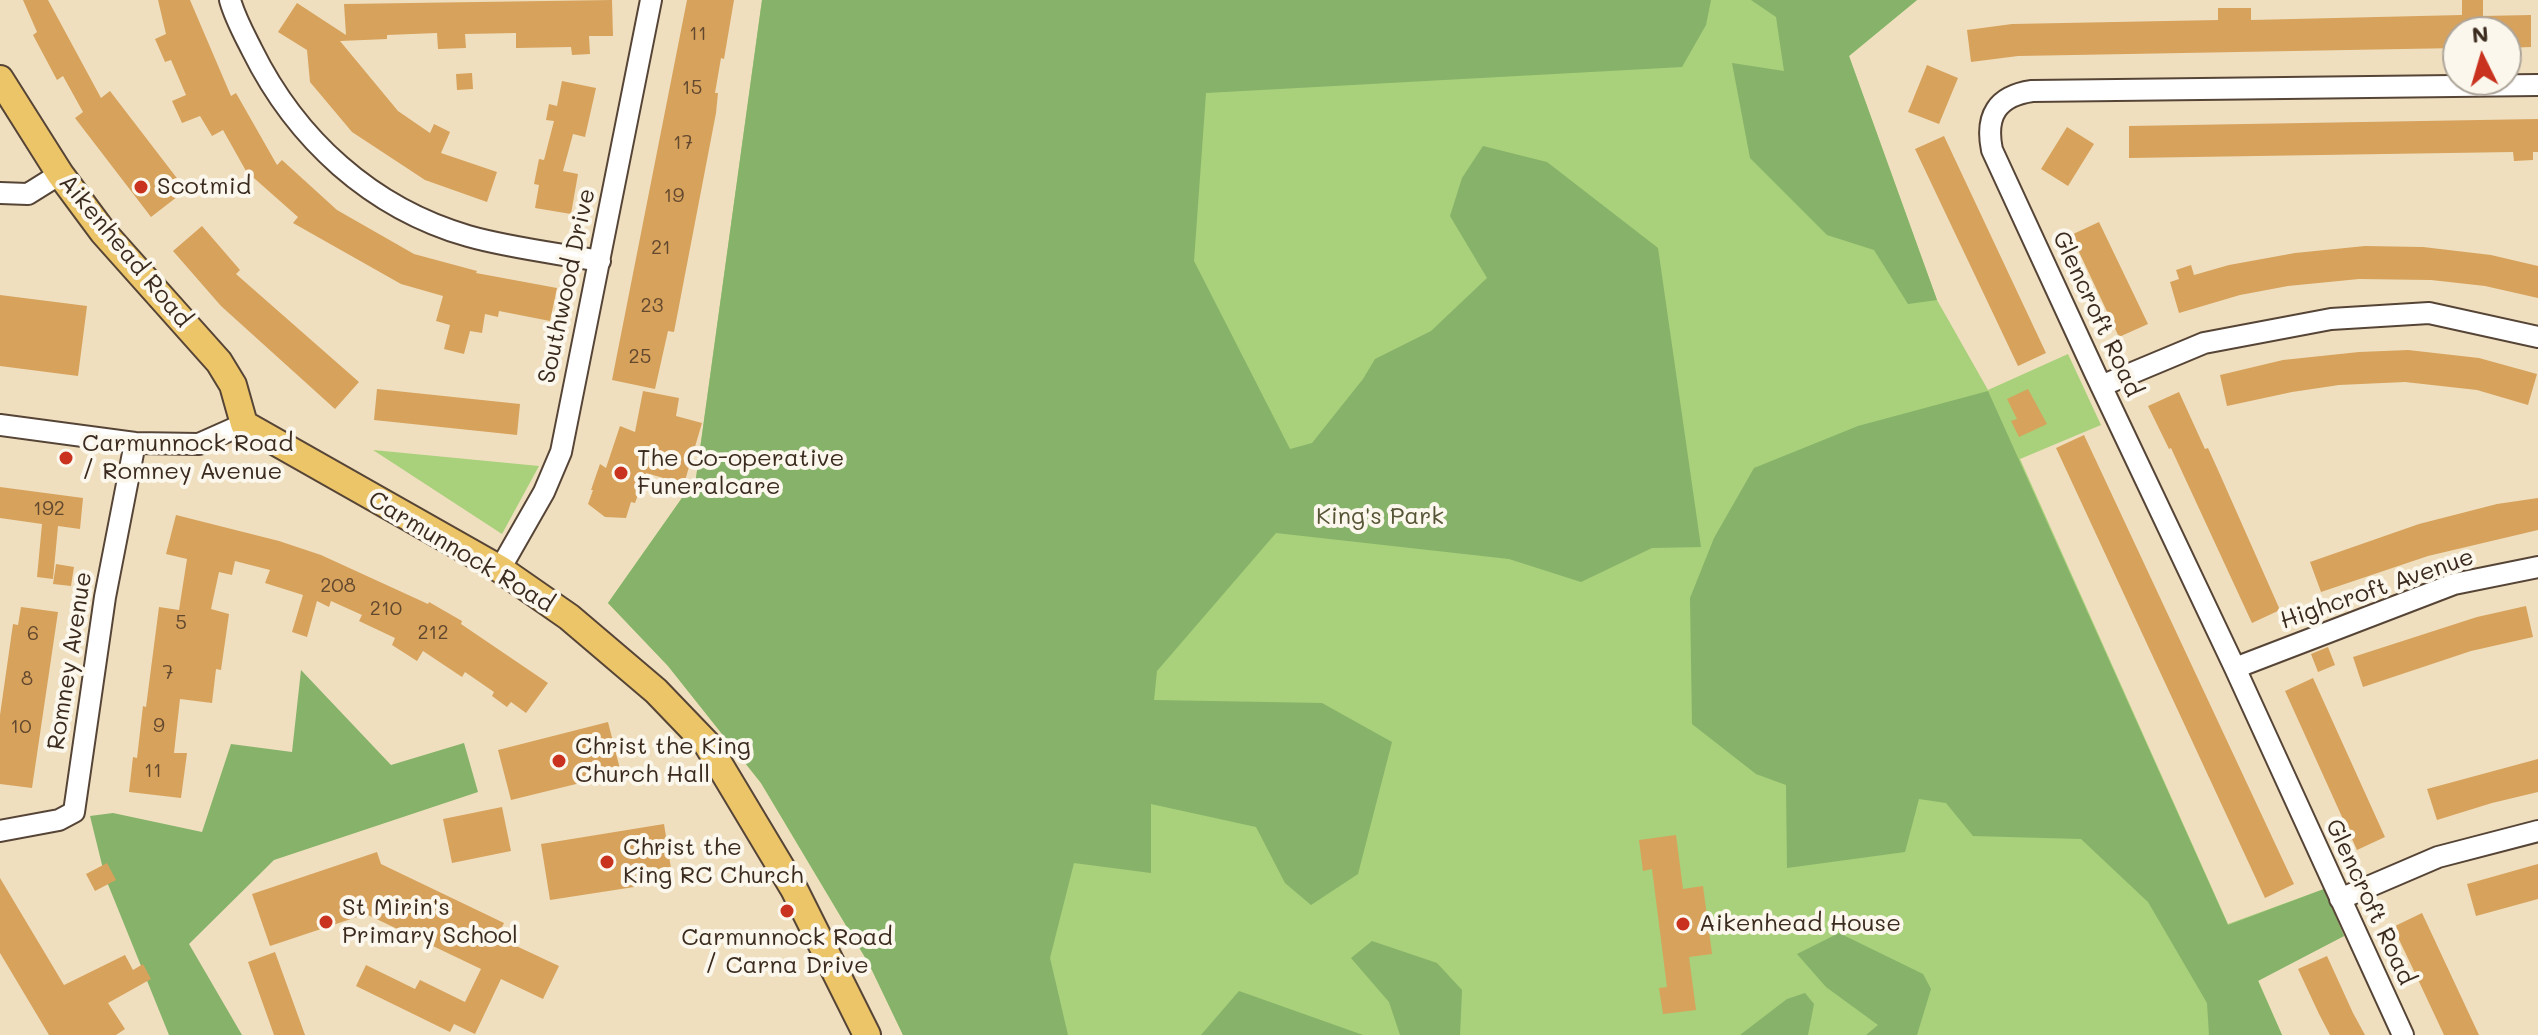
<!DOCTYPE html>
<html>
<head>
<meta charset="utf-8">
<style>
  body { margin:0 }
  #map { position:relative; width:2538px; height:1035px; overflow:hidden; background:#efdfbf; font-family:Mali,sans-serif }
  canvas { display:block }
  .north { position:absolute; left:2442px; top:16px; width:80px; height:80px; box-sizing:border-box; background:#fbf7ec; border:2px solid #aea59a; border-radius:50%; rotate:355deg; font-size:22px; font-weight:700; line-height:32px; text-align:center; color:#3b2a1e }
  .north::after { content:''; display:block; margin:auto; width:28px; height:36px; background:#c8321e; clip-path:polygon(50% 0,100% 100%,50% 72%,0 100%) }
</style>
</head>
<body>
<div id="map">
<canvas width="2538" height="1035"></canvas>
<div class="north">N</div>
</div>
<script>
const c = document.querySelector('canvas').getContext('2d');
c.lineJoin = 'round';
function fill(path, color) { c.fillStyle = color; c.fill(path, 'evenodd'); }
function strokePath(path, color, width, dash) { c.strokeStyle = color; c.lineWidth = width; c.lineCap = dash ? 'butt' : 'round'; c.setLineDash(dash || []); c.stroke(path); }
function drawText(font, color, halo, rows, align = 'center') {
  c.font = font + ' Mali,sans-serif'; c.lineWidth = 8; c.setLineDash([]); c.textBaseline = 'middle'; c.strokeStyle = halo; c.fillStyle = color; for (const [text, x, y, turn = 0] of rows) {
    c.save(); c.translate(x, y); c.rotate((+turn || 0) * Math.PI / 180); c.textAlign = isNaN(turn) ? turn : align; if (halo) c.strokeText(text, 0, 0); c.fillText(text, 0, 0); c.restore();
  }
}
const green = new Path2D(`
  M762,0H1917L1849,56L1937,300L1988,390L2068,354L2101,425L2020,459L2228,924L2324,889L2344,936L2258,980L2282,1035H903L869,964L761,783L668,666L608,603L696,478Z
  M373,450L539,466L502,534Z`);
const forest = new Path2D(`
  M762,0H1711L1706,25L1682,67L1206,93L1194,261L1290,449L1312,443L1363,379L1375,359L1431,331L1487,278L1450,216L1462,178L1483,146L1547,162L1658,248L1701,547L1652,548L1581,582L1509,559L1276,533L1157,671L1154,700L1322,703L1392,742L1358,874L1311,905L1285,883L1256,827L1151,804V873L1074,863L1050,958L1068,1035H903L869,964L761,783L668,666L608,603L696,478Z
  M1751,0H1917L1849,56L1937,300L1908,304L1874,250L1827,235L1750,158L1732,63L1784,71L1776,17Z
  M1988,391L2228,925L2324,889L2344,936L2258,981L2282,1035H2209L2207,1003L2148,902L2081,839L1973,836L1946,803L1919,799L1905,852L1787,868L1786,785L1756,774L1692,724L1690,598L1714,538L1754,468L1858,426Z
  M301,670L391,765L464,743L478,792L274,860L189,944L242,1035H169L105,877L90,816L113,813L202,832L231,744L292,752Z
  M1839,933L1923,974L1931,989L1917,1035H1866L1878,1025L1826,987L1797,954Z
  M1372,941L1437,963L1462,990L1460,1035H1400L1389,1002L1351,958Z
  M1239,991L1363,1035H1201Z
  M1805,993L1814,1004L1808,1035H1740L1787,999Z`);
const building = new Path2D(`
  M23,0H48L101,98L110,91L186,190L151,217L75,118L83,112L63,76L57,80L33,35L37,32Z
  M158,0H190L231,96L236,93L277,165L282,160L337,210L414,254L477,271L476,273L557,288L550,321L499,311L498,317L485,314L482,333L470,331L464,354L444,349L450,325L436,321L443,296L401,284L293,223L298,217L246,171L223,130L212,136L200,116L182,123L172,101L186,95L171,60L165,62L155,39L166,34Z
  M612,0L613,36H589L590,54L572,55L571,47L516,48V33L465,34L466,48L438,49L437,33L387,35V39L340,41L398,111L430,133L434,124L450,132L441,153L497,172L487,202L425,180L352,132L310,82L307,50L278,32L297,3L346,35L344,4Z
  M687,0H734L724,59L721,58L715,93H718L716,113L674,332L668,331L655,389L612,380Z
  M2462,0H2483V16L2531,15V47L2506,48V32H2458V48L2018,56L1971,62L1967,30L2012,24L2218,20V8H2251V20L2462,15Z
  M1927,65L1958,78L1939,124L1908,112Z
  M472,73L473,89L457,90L456,74Z
  M562,81L596,88L585,137L573,134L563,171L578,174L571,214L535,208L539,185L534,184L539,159L544,160L554,121L546,120L549,104L557,106Z
  M2538,119V152H2533V160L2514,161L2513,152L2129,158V126Z
  M2067,127L2094,144L2068,186L2041,169Z
  M1944,136L2046,353L2018,366L1915,149Z
  M2099,222L2148,324L2119,337L2071,235Z
  M202,226L240,270L236,274L359,382L335,409L221,306L173,251Z
  M2365,246L2423,247L2491,255L2538,266V298L2485,286L2431,280L2359,279L2288,286L2240,295L2179,313L2170,282L2179,279L2176,270L2191,265L2194,275L2229,265L2295,253Z
  M0,295L87,306L78,376L0,366Z
  M2408,350L2479,358L2537,374L2528,405L2477,390L2405,382L2339,385L2292,392L2227,406L2220,375L2283,360L2359,352Z
  M377,389L520,404L517,435L374,420Z
  M2028,389L2047,424L2019,437L2011,421L2017,419L2007,399Z
  M643,391L679,398L676,416L702,423L684,484L646,473L635,503L631,502L626,518L605,517L588,504L593,490H591L600,464L606,468L620,426L635,432Z
  M2179,392L2205,449L2208,448L2218,470L2280,610L2252,623L2171,448L2169,449L2148,406Z
  M2084,435L2294,884L2265,898L2056,448Z
  M0,487L83,498L80,529L58,526L53,579L37,577L42,524L0,518Z
  M2538,498V530L2428,556L2321,592L2310,562L2419,524L2497,504Z
  M176,515L279,541L321,555L428,604L429,602L462,621L461,624L548,683L526,713L511,702L507,707L492,696L494,692L465,672L462,677L423,651L417,661L392,645L395,638L359,621L362,615L331,601L329,607L317,601L307,637L292,632L303,595L265,583L270,570L235,561L232,575L219,572L211,609L229,614L221,670L216,669L212,703L180,699L174,753H187L181,798L129,792L133,757L137,758L143,706L146,707L159,607L179,610L187,559L166,554Z
  M56,564L74,567L71,586L53,584Z
  M2526,606L2533,637L2471,651L2363,687L2353,657L2477,617Z
  M21,607L58,612L32,788L0,784V715L13,624L18,625Z
  M2328,647L2335,665L2318,672L2311,654Z
  M2313,678L2385,837L2357,850L2285,691Z
  M608,722L621,773L511,800L498,750Z
  M2538,759V792L2492,803L2437,820L2427,789Z
  M502,807L511,851L452,863L443,819Z
  M664,824L673,881L550,900L541,844Z
  M1676,835L1683,889L1703,886L1712,954L1689,957L1696,1010L1663,1014L1659,988L1667,987L1652,869L1643,871L1639,840Z
  M377,852L381,864L504,923L497,937L559,966L543,999L501,979L475,1034L454,1024L450,1032L356,986L366,965L415,989L420,980L465,1002L481,969L366,914L270,946L252,894Z
  M107,863L116,880L95,891L86,874Z
  M2538,864V899L2476,916L2467,884Z
  M0,878L64,985L125,955L133,970L143,964L151,979L108,1003L125,1029L116,1035H49L0,953Z
  M2422,913L2450,973L2479,1035H2444L2414,971L2393,927Z
  M275,952L305,1035H274L248,962Z
  M2327,956L2353,1013L2365,1035H2330L2319,1014L2298,969Z`);
const minor = new Path2D(`
  M230,0C235,18 244,34 252,50C296,139 371,208 468,236C510,248 556,253 600,261
  M0,193L28,194L60,174
  M2101,386L2204,343L2331,319L2429,313L2538,337
  M0,425L135,443L199,444L244,424
  M500,569L544,492L561,452L651,0
  M2235,668L2454,584L2538,567
  M0,831L59,820L74,812L105,597L135,443
  M2340,899L2438,857L2538,831
  M2403,1035L2235,668L2095,373L1992,150C1985,116 1997,96 2032,91L2538,85`);
const major = new Path2D(`
  M0,79L60,174L103,232L219,362L233,385L244,424L500,569L569,617L656,691L707,744L794,889L867,1035`);
const markers = [
  [141,187,8,"#c8321e"],
  [66,458,8,"#c8321e"],
  [621,473,8,"#c8321e"],
  [559,761,8,"#c8321e"],
  [607,862,8,"#c8321e"],
  [787,911,8,"#c8321e"],
  [326,922,8,"#c8321e"],
  [1683,924,8,"#c8321e"]
];
const numberNames = [
  ["11",698,34],
  ["15",692,88],
  ["17",683,143],
  ["19",674,196],
  ["21",661,248],
  ["23",652,306],
  ["25",640,357],
  ["192",49,509],
  ["208",338,586],
  ["210",386,609],
  ["5",181,623],
  ["212",433,633],
  ["6",33,634],
  ["7",168,673],
  ["8",27,679],
  ["9",159,726],
  ["10",21,727],
  ["11",153,771]
];
const poiNames = [
  ["Scotmid",157,187],
  ["Carmunnock Road",82,444],
  ["/ Romney Avenue",82,472],
  ["The Co-operative",637,459],
  ["Funeralcare",637,487],
  ["Christ the King",575,747],
  ["Church Hall",575,775],
  ["Christ the",623,848],
  ["King RC Church",623,876],
  ["St Mirin's",342,908],
  ["Primary School",342,936],
  ["Aikenhead House",1699,924],
  ["Carmunnock Road",787,938,"center"],
  ["/ Carna Drive",787,966,"center"]
];
const streetNames = [
  ["Aikenhead Road",125,251,50],
  ["Southwood Drive",567,286,-78],
  ["Glencroft Road",2097,314,65],
  ["Carmunnock Road",461,552,31],
  ["Highcroft Avenue",2377,589,-19],
  ["Romney Avenue",70,661,-81],
  ["Glencroft Road",2370,902,65]
];
const parkNames = [
  ["King's Park",1380,517]
];
fill(green, '#a9d07a');
fill(forest, '#86b26a');
fill(building, '#d7a25c');
strokePath(minor, '#564536', 24);
strokePath(major, '#564536', 30);
strokePath(minor, '#fff', 20);
strokePath(major, '#edc569', 26);
for (const [x, y, r, color] of markers) { const dot = new Path2D(); dot.arc(x, y, r, 0, 2 * Math.PI); c.fillStyle = color; c.fill(dot); strokePath(dot, '#fbf7ec', 3); }
drawText('20px', '#62482e', null, numberNames);
drawText('24px', '#3b2a1e', '#fbf7ec', poiNames, 'left');
drawText('24px', '#3b2a1e', '#fbf7ec', streetNames);
drawText('24px', '#565435', '#fbf7ec', parkNames);
</script>
</body>
</html>
